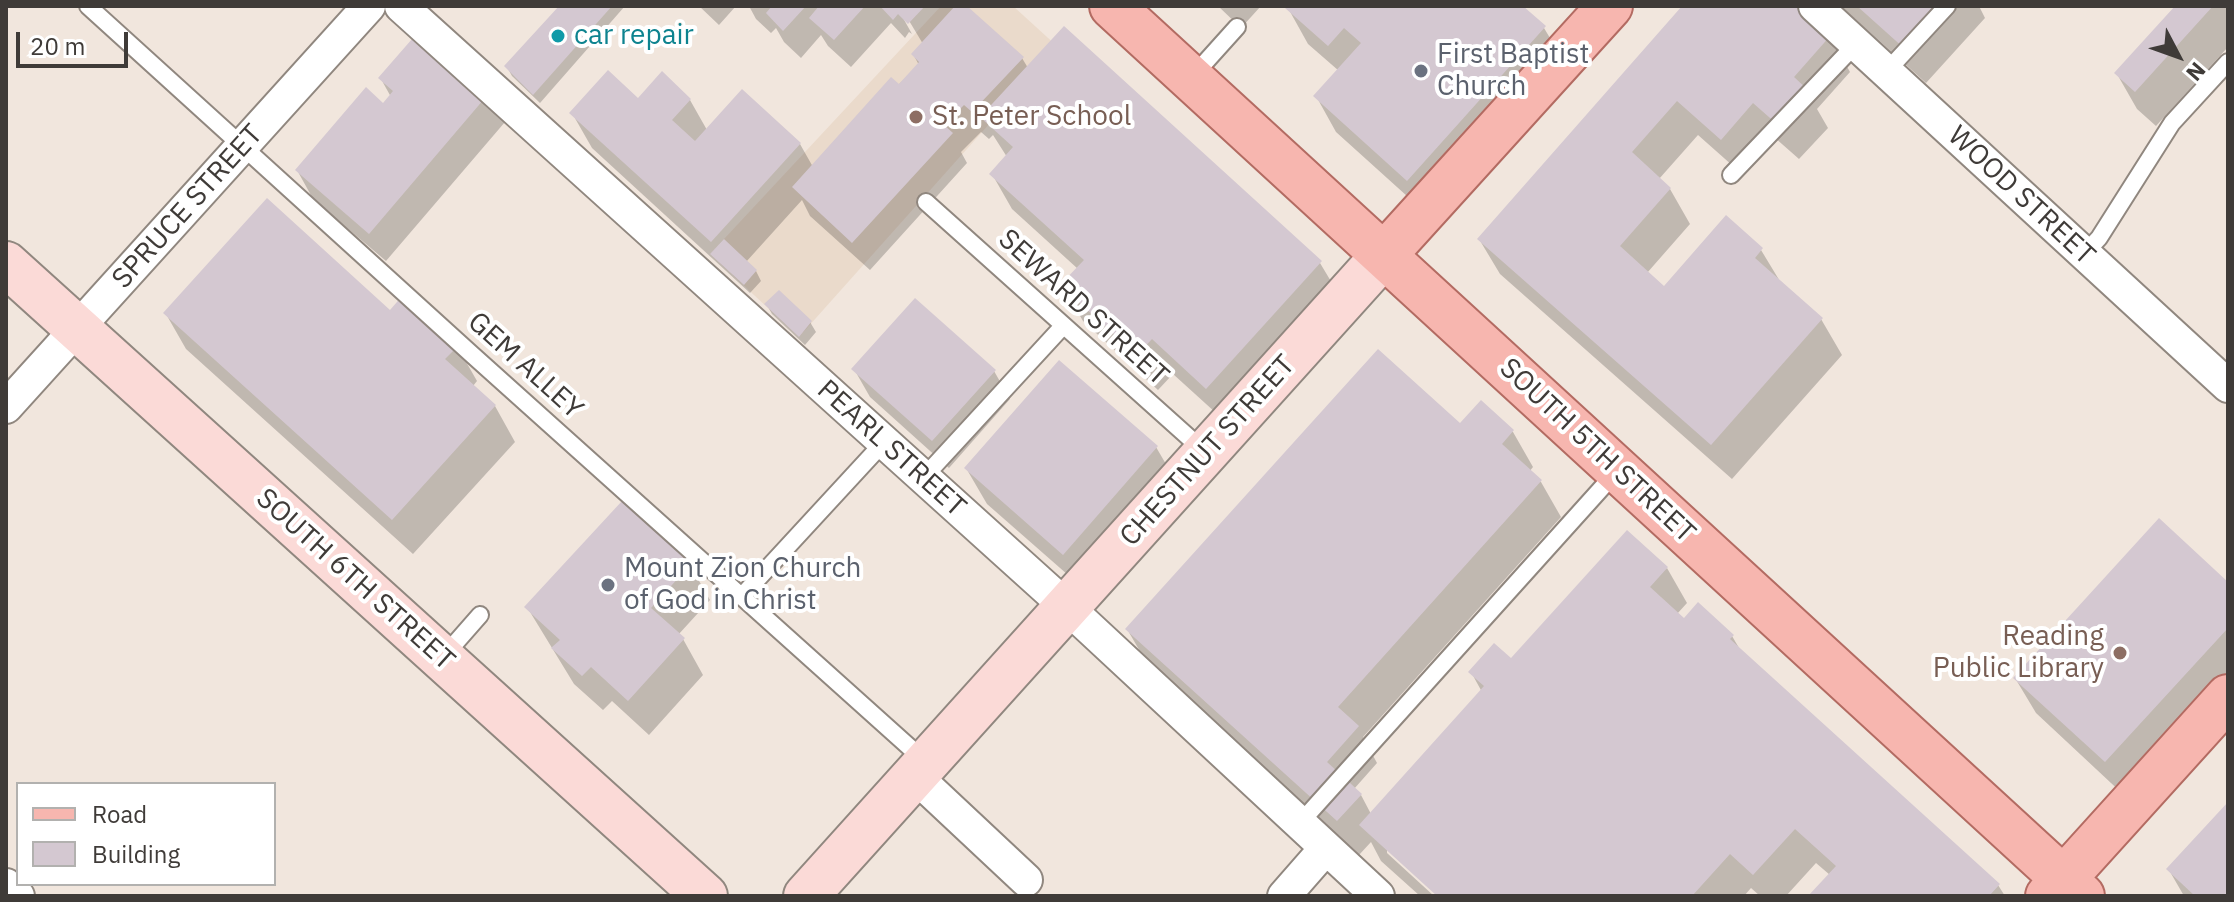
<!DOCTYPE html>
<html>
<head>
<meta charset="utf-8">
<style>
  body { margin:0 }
  #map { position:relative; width:2234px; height:902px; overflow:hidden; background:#f1e6dd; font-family:"IBM Plex Sans",sans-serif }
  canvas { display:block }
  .frame { position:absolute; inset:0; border:8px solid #3f3b38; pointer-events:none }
  .legend { position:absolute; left:16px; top:782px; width:260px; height:104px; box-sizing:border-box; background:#fff; border:2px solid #b2b1af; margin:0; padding:10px 14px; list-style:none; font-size:24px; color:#3f3b38 }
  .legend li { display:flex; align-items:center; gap:16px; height:40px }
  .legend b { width:40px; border:2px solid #b2b1af }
  .north { position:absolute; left:2138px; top:16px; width:80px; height:80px; -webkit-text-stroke:6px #fff; paint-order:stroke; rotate:131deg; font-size:22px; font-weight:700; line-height:32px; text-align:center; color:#3f3b38 }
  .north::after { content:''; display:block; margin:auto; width:28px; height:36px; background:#3f3b38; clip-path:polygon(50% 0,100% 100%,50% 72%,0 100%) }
  .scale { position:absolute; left:16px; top:32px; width:112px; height:36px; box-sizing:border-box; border:4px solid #3f3b38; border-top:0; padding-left:10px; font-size:24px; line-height:28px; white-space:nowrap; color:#3f3b38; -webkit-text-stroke:6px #fff; paint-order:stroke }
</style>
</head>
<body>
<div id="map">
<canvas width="2234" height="902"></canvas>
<div class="frame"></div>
<ul class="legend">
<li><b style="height:10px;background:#f7b6af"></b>Road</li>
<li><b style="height:22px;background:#d4c8d1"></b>Building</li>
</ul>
<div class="north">N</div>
<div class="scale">20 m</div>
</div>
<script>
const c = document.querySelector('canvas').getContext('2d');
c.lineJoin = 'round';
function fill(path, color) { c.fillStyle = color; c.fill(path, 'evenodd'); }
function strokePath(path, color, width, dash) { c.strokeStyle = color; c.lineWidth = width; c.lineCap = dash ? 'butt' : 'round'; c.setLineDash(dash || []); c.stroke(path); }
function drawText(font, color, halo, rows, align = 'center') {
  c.font = font + ' "IBM Plex Sans",sans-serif'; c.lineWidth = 8; c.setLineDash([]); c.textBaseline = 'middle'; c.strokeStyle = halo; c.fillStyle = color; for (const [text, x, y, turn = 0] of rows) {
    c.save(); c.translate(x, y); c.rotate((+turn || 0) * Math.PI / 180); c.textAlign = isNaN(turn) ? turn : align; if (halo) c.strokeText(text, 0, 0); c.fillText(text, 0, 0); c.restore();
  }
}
const built = new Path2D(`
  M941,6H1013L1058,47L799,337L710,254Z`);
const shadow = new Path2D(`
  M561,6H625L540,103L512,76L507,67Z
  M699,6H736L719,25Z
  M749,6H964L1022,58L1028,68L1320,263L1341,298L1227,423L1173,374L1158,390L1083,321L1062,285L1078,269L1012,209L992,174L1007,157L993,135L989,139L981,132L961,152L967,163L870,270L810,216L802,200L746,262L756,271L761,281L750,293L592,148L572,113L638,101L690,100L707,130L742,92L800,144L813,167L919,65L913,54L923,44L905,14L902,16L912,34L909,32L905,38L891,23L851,67L828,46L821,35L801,58L784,42L776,28L771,33L756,19Z
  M1218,6H1261L1241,28Z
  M1290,6H1520L1544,28L1565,63L1428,215L1336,132L1316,96L1339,71L1308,44L1288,8Z
  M1684,6H1796L1830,36L1850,72L1817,109L1828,128L1799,159L1774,137L1742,174L1698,135L1659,179L1670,189L1690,224L1647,273L1664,288L1761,250L1781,283L1821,319L1842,355L1732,479L1500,274L1479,239Z
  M1841,6H1979L1985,18L1926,83Z
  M2176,6H2228V47L2156,126L2137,109L2117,74Z
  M381,79L488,93L505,122L386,261L313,199L297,170L384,106L391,97Z
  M767,305L810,322L816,332L805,345L772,314Z
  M390,312L457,346L477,381L473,386L495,406L515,442L413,554L186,349L166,314Z
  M854,369L994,371L1010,399L949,468L870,397Z
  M1481,403L1513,432L1533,467L1529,472L1541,482L1561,517L1363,737L1377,763L1354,789L1361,795L1371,814L1482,692L1471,672L1511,661L1667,568L1687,603L1677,614L1684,621L1732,636L1742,653L1998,885L2005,896H1810L1830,875L1816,863L1786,896H1760L1751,888L1744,896H1440L1387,848V853L1434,896H1420L1381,861L1371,842L1359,855L1148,665L1127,629L1460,426Z
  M1156,447L1177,483L1084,589L987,504L966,468Z
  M690,565L710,600L678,635L683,639L703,675L649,735L612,701L603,710L574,684L527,607Z
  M2228,585V685L2126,797L2036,713L2015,678Z
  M2228,805V896H2184L2169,870Z`);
const building = new Path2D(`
  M559,6H612L533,95L504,66Z
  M772,6H806L783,31L766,13Z
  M819,6H865L834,40L809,18Z
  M880,6H925L908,24L898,14L893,20Z
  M955,6H967L1024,57L972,112L964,105L944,125L953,133L852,243L792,187L891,77L899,84L919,62L911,54Z
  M1287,6H1523L1546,26L1407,181L1313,96L1361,43L1344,28L1328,46L1285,8Z
  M1682,6H1799L1831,35L1794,77L1809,91L1778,125L1753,103L1721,140L1677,101L1632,152L1671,188L1620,246L1664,286L1726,215L1763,248L1755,258L1823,318L1711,445L1477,239Z
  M1857,6H1944L1905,49Z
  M2175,6H2213L2135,92L2114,73Z
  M1064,26L1322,261L1206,389L1152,339L1137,355L1060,285L1084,260L989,174L1013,147L980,117Z
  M419,31L490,92L369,234L295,170L366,87L383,103L393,91L378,78Z
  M608,70L638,98L662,71L691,99L672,120L695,141L742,89L801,143L711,242L569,113Z
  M267,198L390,310L403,295L459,345L445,359L496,405L392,520L163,313Z
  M724,239L757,270L744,285L710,254Z
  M779,290L812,321L799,337L764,304Z
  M915,298L996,370L932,441L851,369Z
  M1378,349L1460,423L1481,400L1514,430L1502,444L1542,480L1338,707L1359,726L1327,762L1362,794L1337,821L1125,629Z
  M1059,360L1158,446L1063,555L964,468Z
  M622,501L691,564L651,608L685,638L628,701L591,667L582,676L551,648L560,640L524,607Z
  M2159,518L2228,582V628L2105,762L2013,678Z
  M1627,530L1668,567L1650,587L1684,618L1698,602L1734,635L1730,639L2000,884L1989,896H1808L1836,866L1795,829L1753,875L1730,854L1692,896H1437L1359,825L1484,686L1468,672L1494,643L1511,658Z
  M2228,802V896H2195L2166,869Z`);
const lane = new Path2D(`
  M88,6C366,260 645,511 926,762
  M1886,72L1947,6
  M1192,77L1237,27
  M1731,175L1856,44
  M926,202L1204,451
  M2084,254L2099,238L2172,123L2228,62
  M923,478L1063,326
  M741,597L884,442
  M444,656L480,615
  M1300,823L1617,471`);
const street = new Path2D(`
  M401,6L1067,607L1378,896
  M1815,6L2228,386
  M6,407L369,6
  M915,776L1026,880
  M6,885L18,896
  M1284,896L1326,848`);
const secondary = new Path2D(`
  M6,264L705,896
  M806,896L1384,255`);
const primary = new Path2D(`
  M1112,6L2082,896
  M1384,255L1610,6
  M2048,896L2228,697`);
const markers = [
  [558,36,8,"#0f9aa8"],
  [1421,71,8,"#6b7280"],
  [916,117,8,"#8d6e63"],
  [608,585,8,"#6b7280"],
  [2120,653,8,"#8d6e63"]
];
const cultureNames = [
  ["car repair",574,36]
];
const worshipNames = [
  ["First Baptist",1437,55],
  ["Church",1437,87],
  ["Mount Zion Church",624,569],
  ["of God in Christ",624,601]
];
const educationNames = [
  ["St. Peter School",932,117],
  ["Reading",2104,637,"right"],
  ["Public Library",2104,669,"right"]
];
const streetNames = [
  ["WOOD STREET",2021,196,43],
  ["SPRUCE STREET",188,207,-48],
  ["SEWARD STREET",1083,308,42],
  ["GEM ALLEY",525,366,42],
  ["PEARL STREET",891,449,42],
  ["CHESTNUT STREET",1208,451,-48],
  ["SOUTH 5TH STREET",1597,451,43],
  ["SOUTH 6TH STREET",355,580,42]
];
fill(built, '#eadacb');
fill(shadow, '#0003');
fill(building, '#d4c8d1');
strokePath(lane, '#90877f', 20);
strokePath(street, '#90877f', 36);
strokePath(secondary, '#90877f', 48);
strokePath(primary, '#b36b62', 48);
strokePath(lane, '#fff', 16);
strokePath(street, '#fff', 32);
strokePath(secondary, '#fbdad7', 44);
strokePath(primary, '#f7b6af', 44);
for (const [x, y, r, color] of markers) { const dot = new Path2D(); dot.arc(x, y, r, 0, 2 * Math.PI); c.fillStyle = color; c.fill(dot); strokePath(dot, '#fff', 3); }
drawText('28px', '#0d838f', '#fff', cultureNames, 'left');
drawText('28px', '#5b616d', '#fff', worshipNames, 'left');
drawText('28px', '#785e54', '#fff', educationNames, 'left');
drawText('28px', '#3f3b38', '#fff', streetNames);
</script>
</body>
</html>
